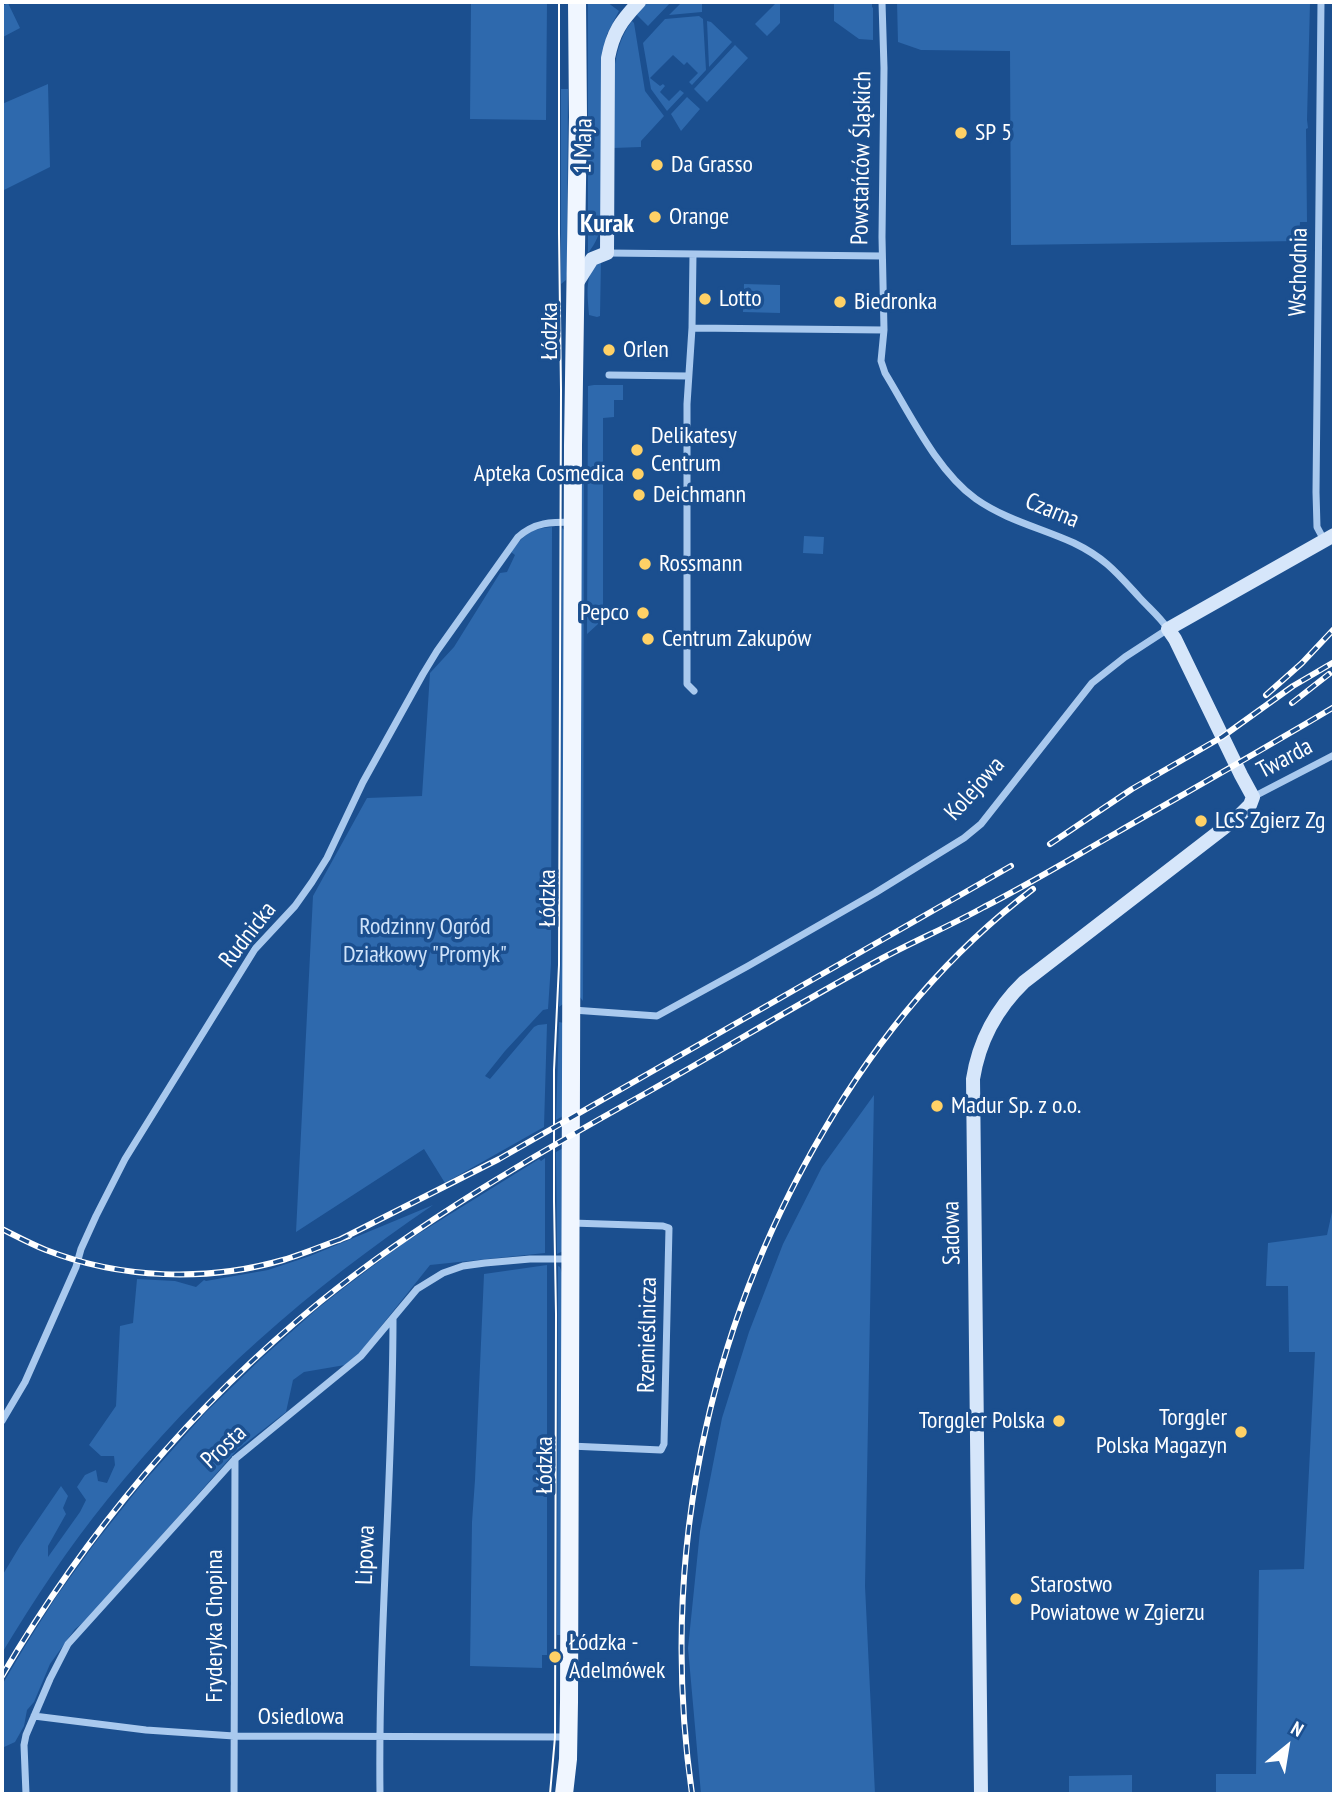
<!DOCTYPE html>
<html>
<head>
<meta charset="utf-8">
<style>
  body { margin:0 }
  #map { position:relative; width:1336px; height:1796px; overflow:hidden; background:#1b4f8f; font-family:"PT Sans Narrow",sans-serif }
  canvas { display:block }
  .frame { position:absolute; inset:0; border:4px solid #fff; pointer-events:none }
  .north { position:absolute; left:1252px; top:1712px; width:70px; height:70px; -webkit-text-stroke:5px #1b4f8f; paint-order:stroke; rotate:30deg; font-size:19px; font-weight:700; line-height:28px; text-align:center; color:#fff }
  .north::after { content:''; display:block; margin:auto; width:24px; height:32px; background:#fff; clip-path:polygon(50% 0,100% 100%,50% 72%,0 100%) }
</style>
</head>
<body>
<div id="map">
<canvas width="1336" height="1796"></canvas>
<div class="frame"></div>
<div class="north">N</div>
</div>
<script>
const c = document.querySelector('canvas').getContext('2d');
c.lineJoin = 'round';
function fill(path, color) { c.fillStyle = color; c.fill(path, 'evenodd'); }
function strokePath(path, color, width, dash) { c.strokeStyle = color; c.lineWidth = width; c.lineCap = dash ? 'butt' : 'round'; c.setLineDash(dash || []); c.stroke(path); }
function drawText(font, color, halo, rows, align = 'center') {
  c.font = font + ' "PT Sans Narrow",sans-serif'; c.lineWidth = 7; c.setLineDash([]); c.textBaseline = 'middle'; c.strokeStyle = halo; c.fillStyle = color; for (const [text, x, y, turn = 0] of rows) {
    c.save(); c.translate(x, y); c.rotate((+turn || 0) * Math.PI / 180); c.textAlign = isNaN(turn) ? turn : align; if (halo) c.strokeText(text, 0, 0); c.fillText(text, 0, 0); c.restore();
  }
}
const green = new Path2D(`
  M471,2H547L546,120L470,119Z
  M588,2H607L619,11L607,34L603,55L602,222C599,235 596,243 588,253Z
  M648,2H671L648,26L636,14Z
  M682,2H702V12L669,15Z
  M777,2H780V23L767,36L755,24Z
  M834,2H872V7L873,8V40L859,39L834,21Z
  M897,2H1310L1307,120L1308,128L1306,129L1307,222H1300L1299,241L1011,245L1010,51L921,50L898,42Z
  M8,3L20,28L3,37L2,6Z
  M699,16L703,19L706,70L692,85L689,82L698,73L687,62L684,65L673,55L650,78L660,86L663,84L665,86L660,92L669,101L680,90L684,93L667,111L651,89L643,43L665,19Z
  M632,21L634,23L645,91L664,116L641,141V147L613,148C614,107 606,55 632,21Z
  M707,21L711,22L732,42L709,67Z
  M735,45L748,58L707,102L694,89Z
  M48,84L50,167L2,191V104Z
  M561,89H568L567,274L566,280L561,284Z
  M687,97L700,109L681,131L671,114Z
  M601,261L600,316L597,317L589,315C588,296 583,273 601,261Z
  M744,284L780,285V313L743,312Z
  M594,385H623V400H614V417L603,418V614L608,615L587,634L588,386Z
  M581,484H584L583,1001L579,996Z
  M552,527L551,964L548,1009L543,1010L505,1051L485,1076L490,1079L534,1027L538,1025L547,1024L544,1127L445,1183L424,1149L296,1232L313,896L367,798L422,796L430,673L454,647L500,573L507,572L515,555L511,552C524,535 529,529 552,527Z
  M562,528L566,531L563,1004L559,1007L561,960Z
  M804,536L824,537L823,554L803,553Z
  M559,1022L564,1023L563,1116L556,1120Z
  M874,1095L865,1586L875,1794H701L688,1648L700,1531L722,1418L749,1332L783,1244L822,1167Z
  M1332,1127H1334V1794H1216V1774H1256L1259,1570L1304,1569L1315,1352H1289L1288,1286H1266L1268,1243L1327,1235L1332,1212Z
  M563,1148V1251L557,1254L556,1152Z
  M545,1158V1253L430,1265L358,1355L345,1365L304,1372L293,1380L286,1412L237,1450L88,1619L75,1629L50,1664L34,1702L27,1710L24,1726L15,1742L2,1748V1685L25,1646L56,1597L95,1543L141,1485L205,1413L264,1356L317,1309L345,1287L402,1244L539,1159L541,1161Z
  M433,1205C308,1290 202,1382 107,1500C68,1548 34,1600 2,1653V1576L20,1546L61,1486L68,1496L63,1508L66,1514L48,1546V1557L80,1512L86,1500L77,1487L85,1475L96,1470L98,1481L107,1483L115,1465L114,1456H101L89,1445L116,1406L120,1326L133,1323L137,1279L175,1281L196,1287L204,1280L206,1281L268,1270L310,1256Z
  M547,1265V1655H542V1668L470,1666L472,1522L475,1480L484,1274Z
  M558,1266L560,1267L562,1273L561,1635H557Z
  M1132,1775V1794H1069V1776Z`);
const street = new Path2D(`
  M1321,2L1316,492L1317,527L1324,540
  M607,253L882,256
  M693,254L692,328L687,404V684L694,691
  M692,328L884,330
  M609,375L688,376
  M1253,797L1334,755
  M573,1010L657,1016L748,966L875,893L964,838L981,824L1092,683L1125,657L1168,629C1160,617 1149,608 1139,597C1117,573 1105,558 1074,543C1041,528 1006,520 976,499C937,471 910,414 885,373L881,361L884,330L882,237L884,68L882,2
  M2,1421L25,1382L76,1267L81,1249L96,1216L125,1159L255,949L295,906L312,882L327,858L363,782L423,674L437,651L518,537C535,522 551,522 573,522
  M570,1446L661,1450L664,1444L669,1228L663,1226L572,1223
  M34,1716L146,1730L234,1736L568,1737
  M26,1794L24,1745L26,1735L50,1679L68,1644L235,1459L361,1356L417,1289L443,1273L463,1266L485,1263L530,1259H570
  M234,1794L235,1459
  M380,1794C378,1635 393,1477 393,1318`);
const secondary = new Path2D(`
  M575,286L592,259L607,253L608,58C613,32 621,21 639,2
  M981,1794L973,1079C979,1041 996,1009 1024,982L1238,817L1250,805L1253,797L1241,775L1175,639L1168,629L1334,535`);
const primary = new Path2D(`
  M564,1794L568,1759L569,1702L573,445L578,117L577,2`);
const tram = new Path2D(`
  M550,1794L555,1737L556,1314L554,1201V1070L559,965L561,390L559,233V2`);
const rail = new Path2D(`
  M1266,695L1302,663L1334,629
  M1292,703L1329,674
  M1050,844L1132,789L1222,737L1293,686L1334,662
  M2,1229C16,1236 31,1244 46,1250C120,1279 207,1282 283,1260C306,1253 327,1244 349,1236
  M339,1240L499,1159L1011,866
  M2,1676C85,1534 193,1405 321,1301C422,1220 533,1156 646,1093C724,1049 801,1002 879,960C914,941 950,926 984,907C1029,884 1072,858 1116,833C1189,791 1262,750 1334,707
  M692,1794C659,1563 705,1333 823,1132C877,1039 947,954 1033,889`);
const markers = [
  [961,133,7,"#ffd166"],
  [657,165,7,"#ffd166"],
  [655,217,7,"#ffd166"],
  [705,299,7,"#ffd166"],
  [840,302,7,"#ffd166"],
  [609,350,7,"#ffd166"],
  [637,450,7,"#ffd166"],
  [638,474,7,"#ffd166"],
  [639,495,7,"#ffd166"],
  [645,564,7,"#ffd166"],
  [643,613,7,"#ffd166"],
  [648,639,7,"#ffd166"],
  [1201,821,7,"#ffd166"],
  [937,1106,7,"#ffd166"],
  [1059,1421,7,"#ffd166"],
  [1241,1432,7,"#ffd166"],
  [1016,1599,7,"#ffd166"],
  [555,1657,7,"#ffd166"]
];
const poiNames = [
  ["SP 5",975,133],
  ["Da Grasso",671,165],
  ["Orange",669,217],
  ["Lotto",719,299],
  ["Biedronka",854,302],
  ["Orlen",623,350],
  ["Delikatesy",651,436],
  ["Centrum",651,464],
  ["Apteka Cosmedica",624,474,"right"],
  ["Deichmann",653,495],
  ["Rossmann",659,564],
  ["Pepco",629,613,"right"],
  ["Centrum Zakupów",662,639],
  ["LCS Zgierz Zg",1215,821],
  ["Madur Sp. z o.o.",951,1106],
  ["Torggler",1227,1418,"right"],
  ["Polska Magazyn",1227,1446,"right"],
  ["Torggler Polska",1045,1421,"right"],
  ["Starostwo",1030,1585],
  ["Powiatowe w Zgierzu",1030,1613],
  ["Łódzka -",569,1643],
  ["Adelmówek",569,1671]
];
const streetNames = [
  ["1 Maja",584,146,-89],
  ["Powstańców Śląskich",862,158,-89],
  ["Wschodnia",1299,272,-89],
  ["Łódzka",550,331,-90],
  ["Czarna",1052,511,22],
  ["Twarda",1285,759,-28],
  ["Kolejowa",975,789,-48],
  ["Łódzka",548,898,-90],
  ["Rudnicka",248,935,-52],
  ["Sadowa",952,1233,-91],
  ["Rzemieślnicza",648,1335,-89],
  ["Prosta",224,1447,-43],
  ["Łódzka",545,1465,-90],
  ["Lipowa",366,1555,-88],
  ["Fryderyka Chopina",215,1626,-90],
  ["Osiedlowa",301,1717]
];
const parkNames = [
  ["Rodzinny Ogród",425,927],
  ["Działkowy \"Promyk\"",425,955]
];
const neighbourhoodNames = [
  ["Kurak",607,225]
];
fill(green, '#2e69ad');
strokePath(street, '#a9c9ee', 7);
strokePath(secondary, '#d6e6fa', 14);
strokePath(primary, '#f0f6ff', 18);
strokePath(tram, '#fff', 2);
strokePath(rail, '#fff', 6);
strokePath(rail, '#1b4f8f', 3.5, [10]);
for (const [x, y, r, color] of markers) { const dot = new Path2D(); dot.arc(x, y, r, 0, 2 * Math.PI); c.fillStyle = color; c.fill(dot); strokePath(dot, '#1b4f8f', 2.5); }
drawText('24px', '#fff', '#1b4f8f', poiNames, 'left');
drawText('24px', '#fff', '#1b4f8f', streetNames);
drawText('24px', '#cfe3fa', '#1b4f8f', parkNames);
drawText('bold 26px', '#fff', '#1b4f8f', neighbourhoodNames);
</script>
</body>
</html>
